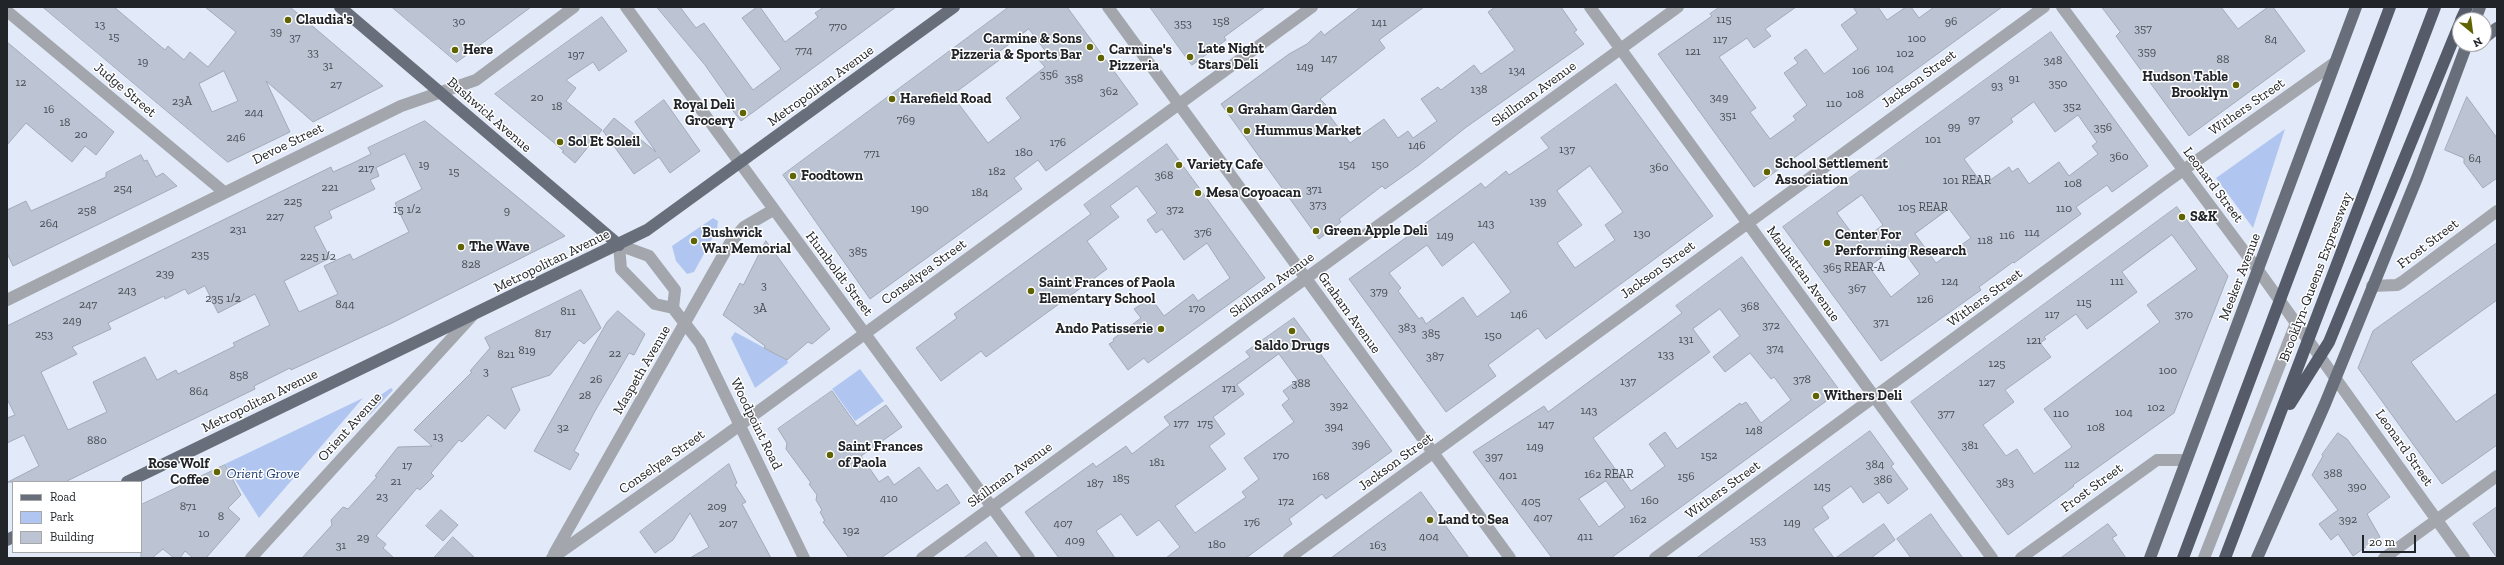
<!DOCTYPE html>
<html>
<head>
<meta charset="utf-8">
<style>
  body { margin:0 }
  #map { position:relative; width:2504px; height:565px; overflow:hidden; background:#e2eaf9; font-family:"Zilla Slab",serif }
  canvas { display:block }
  .frame { position:absolute; inset:0; border:8px solid #212429; pointer-events:none }
  .legend { position:absolute; left:12px; top:481px; width:130px; height:72px; box-sizing:border-box; background:#fff; border:1px solid #a6a7a9; margin:0; padding:5px 7px; list-style:none; font-size:12px; color:#212429 }
  .legend li { display:flex; align-items:center; gap:8px; height:20px }
  .legend b { width:20px; border:1px solid #a6a7a9 }
  .north { position:absolute; left:2452px; top:12px; width:40px; height:40px; box-sizing:border-box; background:#fff; border:1px solid #a6a7a9; border-radius:50%; rotate:151deg; font-size:11px; font-weight:700; line-height:16px; text-align:center; color:#212429 }
  .north::after { content:''; display:block; margin:auto; width:14px; height:18px; background:#5f6300; clip-path:polygon(50% 0,100% 100%,50% 72%,0 100%) }
  .scale { position:absolute; left:2362px; top:535px; width:54px; height:18px; box-sizing:border-box; border:2px solid #212429; border-top:0; padding-left:5px; font-size:12px; line-height:14px; white-space:nowrap; color:#212429; -webkit-text-stroke:3px #fff; paint-order:stroke }
</style>
</head>
<body>
<div id="map">
<canvas width="2504" height="565"></canvas>
<div class="frame"></div>
<ul class="legend">
<li><b style="height:5px;background:#696f7a"></b>Road</li>
<li><b style="height:11px;background:#b0c6f1"></b>Park</li>
<li><b style="height:11px;background:#bcc4d3"></b>Building</li>
</ul>
<div class="north">N</div>
<div class="scale">20 m</div>
</div>
<script>
const c = document.querySelector('canvas').getContext('2d');
c.lineJoin = 'round';
function fill(path, color) { c.fillStyle = color; c.fill(path, 'evenodd'); }
function strokePath(path, color, width, dash) { c.strokeStyle = color; c.lineWidth = width; c.lineCap = dash ? 'butt' : 'round'; c.setLineDash(dash || []); c.stroke(path); }
function drawText(font, color, halo, rows, align = 'center') {
  c.font = font + ' "Zilla Slab",serif'; c.lineWidth = 3; c.setLineDash([]); c.textBaseline = 'middle'; c.strokeStyle = halo; c.fillStyle = color; for (const [text, x, y, turn = 0] of rows) {
    c.save(); c.translate(x, y); c.rotate((+turn || 0) * Math.PI / 180); c.textAlign = isNaN(turn) ? turn : align; if (halo) c.strokeText(text, 0, 0); c.fillText(text, 0, 0); c.restore();
  }
}
const green = new Path2D(`
  M2285,129L2253,228L2216,178Z
  M713,218L718,221L717,230L694,272L687,274L676,261L672,246Z
  M735,332L787,360L788,363L755,388L731,338Z
  M860,369L884,401L855,421L832,389Z
  M391,388L393,390L370,415L362,416L373,400Z
  M363,398L259,518L225,464Z`);
const building = new Path2D(`
  M43,7H114L165,50L168,46L184,60L190,52L208,67L236,32L205,7H290L383,86L313,122L266,81L290,132L228,162ZM224,71L238,101L212,112L199,84Z
  M392,7H531L457,62Z
  M657,7H680L696,28L704,23L753,90L781,69L742,18L757,7H760L785,42L818,17L815,13L824,7H896L741,121L730,107L733,105L705,65Z
  M1009,7H1067L1138,104L1046,171L1038,160L1014,178L1022,189L870,299L783,175ZM1029,29L1047,53L1038,59L1045,67L1006,98L1021,118L988,143L952,95L1002,58L998,53Z
  M1150,7H1265L1224,37L1226,40L1192,65Z
  M1361,7H1424L1379,40L1385,48L1320,99L1326,105L1323,107L1350,143L1384,119L1398,138L1408,131L1413,138L1437,121L1421,99L1438,87L1441,90L1474,65L1481,74L1515,50L1488,12L1495,7H1561L1577,30L1574,32L1584,44L1465,128L1419,165L1385,189L1382,186L1339,219L1341,222L1319,239L1221,104L1289,54L1307,44L1321,31L1324,35Z
  M1720,7H1796L1765,29L1771,36L1754,48L1747,38L1719,57L1756,108L1750,112L1770,139L1796,120L1793,116L1807,105L1784,73L1798,63L1794,58L1806,49L1824,74L1858,49L1841,25L1857,13L1853,7H1878L1887,20L1906,7H1911L1919,18L1934,7H2002L1754,187L1658,54L1712,16L1710,14Z
  M2102,7H2221L2238,29L2268,7H2273L2305,51L2189,136L2116,36L2120,32Z
  M602,17L627,51L599,71L593,62L566,80L576,88L566,101L602,130L575,163L562,152L564,151L495,94Z
  M2051,32L2148,166L2112,192L2107,185L2076,207L2081,214L2014,263L2013,262L1979,287L1981,290L1881,361L1783,227ZM2034,102L2055,132L2078,115L2097,142L2092,146L2098,154L2069,176L2059,162L2029,184L2018,168L2012,172L2009,167L1983,185L1964,159L2013,122L2011,119ZM1862,195L1883,225L1859,243L1837,213ZM1949,209L1971,238L1936,263L1915,234ZM1899,245L1920,274L1891,297L1869,267Z
  M7,42L114,132L96,155L85,146L72,162L26,123L7,145Z
  M1616,84L1713,216L1546,339L1538,328L1511,348L1488,365L1496,376L1446,412L1349,279L1481,183L1485,188L1506,171L1509,175L1549,148L1541,138ZM1590,166L1623,212L1605,225L1615,240L1575,268L1557,243L1582,225L1557,191ZM1474,242L1511,292L1477,317L1463,297L1426,324L1422,317L1419,319L1398,291L1401,288L1389,273L1427,245L1442,266Z
  M2467,97L2497,138V178L2483,188L2464,163V158L2445,150Z
  M664,100L700,151L670,173L659,157L634,174L603,131L614,118L656,152L635,122Z
  M425,121L565,236L392,323L291,370L290,368L254,386L255,389L65,482H8L39,466L24,435L7,443V418L15,415L7,399V326L331,167L333,172L353,163L371,154L368,148ZM405,154L422,189L395,203L409,232L353,260L350,254L324,266L338,294L299,312L284,281L330,258L314,227L332,218L329,211L375,189L370,180L379,176L376,168ZM205,286L218,313L255,294L270,325L233,343L235,346L178,374L176,370L157,380L145,357L93,382L107,412L68,430L41,372L77,354L72,347L111,329L108,323L164,296L165,299L185,289L188,294Z
  M1167,144L1265,278L1148,363L1144,358L1128,370L1109,344L1114,341L1113,339L1141,318L1134,309L1151,298L1164,316L1193,294L1198,301L1230,278L1207,243L1184,260L1162,229L1156,233L1147,220L1157,213L1137,186L1110,206L1119,217L1087,241L1107,269L986,357L981,351L941,381L916,348L957,318L954,314L1091,214L1084,205Z
  M141,155L144,161L147,160L156,177L163,173L177,186L13,266L7,253V210L26,201L31,211L106,177V173Z
  M2177,207L2228,276L2174,413L2073,485L2074,486L2008,535L1911,402ZM2172,235L2197,269L2147,305L2160,322L2044,409L2072,447L2034,474L2017,449L2006,456L1983,425L2014,402L2005,390L2051,357L2040,343L2046,339L2044,337L2076,314L2087,329L2137,292L2122,272Z
  M766,241L830,329L812,344L808,342L787,360L764,348L765,346L723,315L740,283L743,285Z
  M2497,243V300L2411,362L2456,422L2497,393V445L2442,484L2358,368L2373,331Z
  M1742,257L1840,391L1611,558H1552L1473,452L1544,406L1548,412L1682,313L1676,306ZM1720,309L1740,336L1713,357L1725,372L1750,353L1771,379L1774,377L1791,400L1761,423L1746,402L1741,405L1740,403L1677,449L1665,432L1649,444L1665,466L1631,491L1593,438L1710,352L1693,329ZM1606,481L1625,507L1599,527L1579,499Z
  M581,290L601,328L584,344L579,340L550,375L511,388L520,410L505,429L488,415L462,442L459,440L431,473L434,476L420,490L417,488L376,536L386,544L383,548L394,558H302L332,525L331,520L343,507L348,509L377,477L375,476L398,447L432,446L414,430L472,372L470,371L490,348L485,338Z
  M618,311L645,334L634,355L629,353L595,411L574,451L579,454L570,470L534,451L607,322Z
  M1294,318L1392,451L1326,499L1322,494L1289,519L1292,524L1246,558H1166L1180,547L1159,520L1137,536L1121,514L1096,531L1115,558H1059L1025,512L1093,463L1096,467L1126,446L1132,454L1170,425L1164,417L1250,357L1246,352ZM1279,354L1298,380L1283,391L1289,399L1282,405L1294,422L1244,458L1259,479L1242,492L1246,497L1195,533L1175,506L1226,469L1209,446L1225,434L1213,417L1244,394L1237,385Z
  M832,391L857,426L886,405L902,427L861,456L879,482L888,476L894,485L919,467L937,491L947,484L960,503L881,558H849L823,522L825,521L820,512L822,510L816,500L817,495L809,484L811,483L786,449L787,443L778,429Z
  M1870,431L1894,464L1891,466L1908,489L1888,504L1879,492L1863,503L1851,486L1822,507L1829,518L1813,529L1834,558H1697Z
  M2338,433L2347,439L2390,497L2367,514L2380,537L2353,556L2338,534L2331,540L2319,524L2338,510L2312,475L2323,456L2322,455Z
  M729,464L737,483L735,485L746,502L742,504L771,558H690L709,547L690,513L673,540L655,553L640,532Z
  M225,465L241,495L228,508L240,519L206,558H193L185,551L180,558H174L163,549L152,558H141V505Z
  M1421,492L1469,558H1331L1362,535Z
  M2497,507V558L2473,524Z
  M441,510L458,525L443,541L426,526Z
  M1931,514L1943,531L1963,558H1911L1897,539Z
  M1884,524L1895,540L1871,558H1836Z
  M2108,524L2117,535L2112,538L2126,558H2061Z
  M453,537L475,558H434Z
  M986,542L998,558H964Z`);
const minor = new Path2D(`
  M626,7L1029,558
  M1108,7L1510,558
  M1590,7L1992,558
  M2062,7L2258,270L2464,558
  M7,11L224,192
  M2372,286L2397,285L2402,282L2497,211
  M7,300L401,106L476,80L574,7
  M673,308L675,290L649,256L619,245L621,269L655,304L673,308L700,343L804,558
  M554,554L730,243L744,227L773,210
  M251,558L472,316
  M552,558L722,438L1312,7
  M922,558L1678,7
  M1289,558L2044,7
  M1655,558L2168,181L2333,64
  M2021,558L2157,460H2186
  M2204,558L2296,323
  M2384,558L2497,476`);
const major = new Path2D(`
  M340,7L619,245
  M2475,20L2480,7
  M2484,38L2497,28
  M127,482L647,230L954,7
  M7,540L13,537
  M2150,558L2356,7
  M2257,558L2325,404L2417,178L2467,44`);
const highway = new Path2D(`
  M2461,20L2467,7
  M2290,404L2329,342L2460,23
  M2183,558L2390,7
  M2225,558L2435,7`);
const markers = [
  [288,20,4,"#5f6300"],
  [1090,47,4,"#5f6300"],
  [455,50,4,"#5f6300"],
  [1190,57,4,"#5f6300"],
  [1101,58,4,"#5f6300"],
  [2236,85,4,"#5f6300"],
  [892,99,4,"#5f6300"],
  [1230,110,4,"#5f6300"],
  [743,113,4,"#5f6300"],
  [1247,131,4,"#5f6300"],
  [560,142,4,"#5f6300"],
  [1179,165,4,"#5f6300"],
  [1767,172,4,"#5f6300"],
  [793,176,4,"#5f6300"],
  [1198,193,4,"#5f6300"],
  [2182,217,4,"#5f6300"],
  [1316,231,4,"#5f6300"],
  [694,241,4,"#5f6300"],
  [1827,243,4,"#5f6300"],
  [461,247,4,"#5f6300"],
  [1031,291,4,"#5f6300"],
  [1161,329,4,"#5f6300"],
  [1292,331,4,"#5f6300"],
  [1816,396,4,"#5f6300"],
  [830,455,4,"#5f6300"],
  [217,472,4,"#5f6300"],
  [1430,520,4,"#5f6300"]
];
const numberNames = [
  ["115",1724,20],
  ["30",459,22],
  ["158",1221,22],
  ["96",1951,22],
  ["141",1379,23],
  ["353",1183,24],
  ["13",100,25],
  ["770",838,27],
  ["357",2143,29],
  ["39",276,32],
  ["15",114,37],
  ["37",295,38],
  ["100",1917,39],
  ["117",1720,40],
  ["84",2271,40],
  ["774",804,51],
  ["121",1693,52],
  ["359",2147,52],
  ["33",313,53],
  ["102",1905,54],
  ["197",576,55],
  ["147",1329,59],
  ["88",2223,60],
  ["348",2053,61],
  ["19",143,62],
  ["31",328,66],
  ["149",1305,67],
  ["104",1885,69],
  ["134",1517,71],
  ["106",1861,71],
  ["356",1049,75],
  ["358",1074,79],
  ["91",2014,79],
  ["12",21,83],
  ["350",2058,84],
  ["27",336,85],
  ["93",1997,86],
  ["138",1479,90],
  ["362",1109,92],
  ["108",1855,95],
  ["20",537,98],
  ["349",1719,98],
  ["23A",182,102],
  ["110",1834,104],
  ["18",557,107],
  ["352",2072,107],
  ["16",49,110],
  ["244",254,113],
  ["351",1728,116],
  ["769",906,120],
  ["97",1974,120],
  ["18",65,123],
  ["99",1954,127],
  ["356",2103,128],
  ["20",81,135],
  ["246",236,138],
  ["101",1933,140],
  ["176",1058,143],
  ["146",1417,146],
  ["137",1567,150],
  ["180",1024,153],
  ["771",872,154],
  ["360",2119,157],
  ["64",2475,159],
  ["19",424,165],
  ["154",1347,165],
  ["150",1380,165],
  ["360",1659,168],
  ["217",366,169],
  ["15",454,172],
  ["182",997,172],
  ["368",1164,176],
  ["101 REAR",1967,181],
  ["108",2073,184],
  ["221",330,188],
  ["254",123,189],
  ["371",1314,190],
  ["184",980,193],
  ["225",293,202],
  ["139",1538,202],
  ["373",1318,205],
  ["105 REAR",1923,208],
  ["190",920,209],
  ["110",2064,209],
  ["15 1/2",407,210],
  ["372",1175,210],
  ["258",87,211],
  ["9",507,211],
  ["227",275,217],
  ["264",49,224],
  ["143",1486,224],
  ["231",238,230],
  ["376",1203,233],
  ["114",2032,233],
  ["130",1642,234],
  ["149",1445,236],
  ["116",2007,236],
  ["118",1985,241],
  ["385",858,252],
  ["235",200,255],
  ["225 1/2",318,257],
  ["828",471,265],
  ["365 REAR-A",1854,268],
  ["239",165,274],
  ["124",1950,282],
  ["111",2117,282],
  ["3",764,286],
  ["367",1857,289],
  ["243",127,291],
  ["379",1379,292],
  ["235 1/2",223,299],
  ["126",1925,300],
  ["115",2084,303],
  ["247",88,305],
  ["844",345,305],
  ["368",1750,307],
  ["3A",760,309],
  ["170",1197,309],
  ["811",568,312],
  ["146",1519,315],
  ["117",2052,315],
  ["370",2184,315],
  ["249",72,321],
  ["371",1881,323],
  ["372",1771,326],
  ["383",1407,328],
  ["817",543,334],
  ["385",1431,334],
  ["253",44,335],
  ["150",1493,336],
  ["131",1686,340],
  ["121",2034,341],
  ["374",1775,349],
  ["819",527,351],
  ["22",615,354],
  ["821",506,355],
  ["133",1666,355],
  ["387",1435,357],
  ["125",1997,364],
  ["100",2168,371],
  ["3",486,372],
  ["858",239,376],
  ["26",596,380],
  ["378",1802,380],
  ["137",1628,382],
  ["127",1987,383],
  ["388",1301,384],
  ["171",1229,389],
  ["864",199,392],
  ["28",585,396],
  ["392",1339,406],
  ["102",2156,408],
  ["143",1589,411],
  ["104",2124,413],
  ["377",1946,414],
  ["110",2061,414],
  ["177",1181,424],
  ["175",1205,424],
  ["147",1546,425],
  ["394",1334,427],
  ["32",563,428],
  ["108",2096,428],
  ["148",1754,431],
  ["13",438,437],
  ["880",97,441],
  ["396",1361,445],
  ["381",1970,446],
  ["149",1535,447],
  ["170",1281,456],
  ["152",1709,456],
  ["397",1494,457],
  ["181",1157,463],
  ["384",1875,465],
  ["112",2072,465],
  ["17",407,466],
  ["388",2333,474],
  ["162 REAR",1609,475],
  ["401",1508,476],
  ["168",1321,477],
  ["156",1686,477],
  ["185",1121,479],
  ["386",1883,480],
  ["21",396,482],
  ["383",2005,483],
  ["187",1095,484],
  ["145",1822,487],
  ["390",2357,487],
  ["23",382,497],
  ["410",889,499],
  ["160",1650,501],
  ["172",1286,502],
  ["405",1531,502],
  ["871",188,507],
  ["209",717,507],
  ["8",221,517],
  ["407",1543,518],
  ["162",1638,520],
  ["392",2348,520],
  ["176",1252,523],
  ["149",1792,523],
  ["207",728,524],
  ["407",1063,524],
  ["192",851,531],
  ["10",204,534],
  ["404",1429,537],
  ["411",1585,537],
  ["29",363,538],
  ["409",1075,541],
  ["153",1758,541],
  ["180",1217,545],
  ["31",341,546],
  ["163",1378,546]
];
const poiNames = [
  ["Claudia's",296,20],
  ["Carmine & Sons",1082,39,"right"],
  ["Pizzeria & Sports Bar",1082,55,"right"],
  ["Late Night",1198,49],
  ["Stars Deli",1198,65],
  ["Here",463,50],
  ["Carmine's",1109,50],
  ["Pizzeria",1109,66],
  ["Hudson Table",2228,77,"right"],
  ["Brooklyn",2228,93,"right"],
  ["Harefield Road",900,99],
  ["Royal Deli",735,105,"right"],
  ["Grocery",735,121,"right"],
  ["Graham Garden",1238,110],
  ["Hummus Market",1255,131],
  ["Sol Et Soleil",568,142],
  ["School Settlement",1775,164],
  ["Association",1775,180],
  ["Variety Cafe",1187,165],
  ["Foodtown",801,176],
  ["Mesa Coyoacan",1206,193],
  ["S&K",2190,217],
  ["Green Apple Deli",1324,231],
  ["Bushwick",702,233],
  ["War Memorial",702,249],
  ["Center For",1835,235],
  ["Performing Research",1835,251],
  ["The Wave",469,247],
  ["Saint Frances of Paola",1039,283],
  ["Elementary School",1039,299],
  ["Ando Patisserie",1153,329,"right"],
  ["Saldo Drugs",1292,346,"center"],
  ["Withers Deli",1824,396],
  ["Saint Frances",838,447],
  ["of Paola",838,463],
  ["Rose Wolf",209,464,"right"],
  ["Coffee",209,480,"right"],
  ["Land to Sea",1438,520]
];
const streetNames = [
  ["Jackson Street",1919,79,-36],
  ["Metropolitan Avenue",821,86,-36],
  ["Judge Street",125,90,40],
  ["Skillman Avenue",1534,94,-36],
  ["Withers Street",2247,107,-35],
  ["Bushwick Avenue",489,115,41],
  ["Devoe Street",288,144,-26],
  ["Leonard Street",2213,185,53],
  ["Frost Street",2428,244,-37],
  ["Metropolitan Avenue",552,261,-26],
  ["Jackson Street",1658,270,-36],
  ["Conselyea Street",924,272,-36],
  ["Humboldt Street",839,274,53],
  ["Manhattan Avenue",1803,274,54],
  ["Meeker Avenue",2240,277,-69],
  ["Brooklyn-Queens Expressway",2316,277,-69],
  ["Skillman Avenue",1272,285,-36],
  ["Withers Street",1985,298,-36],
  ["Graham Avenue",1349,313,54],
  ["Maspeth Avenue",642,370,-60],
  ["Metropolitan Avenue",260,401,-26],
  ["Woodpoint Road",756,424,64],
  ["Orient Avenue",350,427,-48],
  ["Leonard Street",2404,448,55],
  ["Conselyea Street",662,462,-35],
  ["Jackson Street",1396,462,-36],
  ["Skillman Avenue",1010,475,-36],
  ["Frost Street",2092,488,-36],
  ["Withers Street",1723,490,-36]
];
const parkNames = [
  ["Orient Grove",263,474]
];
fill(green, '#b0c6f1');
fill(building, '#bcc4d3');
strokePath(building, '#a2aab8', 1);
strokePath(minor, '#a3a7ad', 12);
strokePath(major, '#696f7a', 12);
strokePath(highway, '#555b68', 12);
for (const [x, y, r, color] of markers) { const dot = new Path2D(); dot.arc(x, y, r, 0, 2 * Math.PI); c.fillStyle = color; c.fill(dot); strokePath(dot, '#fff', 1.5); }
drawText('12px', '#484c54', null, numberNames);
drawText('bold 14px', '#212429', '#fff', poiNames, 'left');
drawText('14px', '#212429', '#fff', streetNames);
drawText('italic 14px', '#1f396d', '#fff', parkNames);
</script>
</body>
</html>
